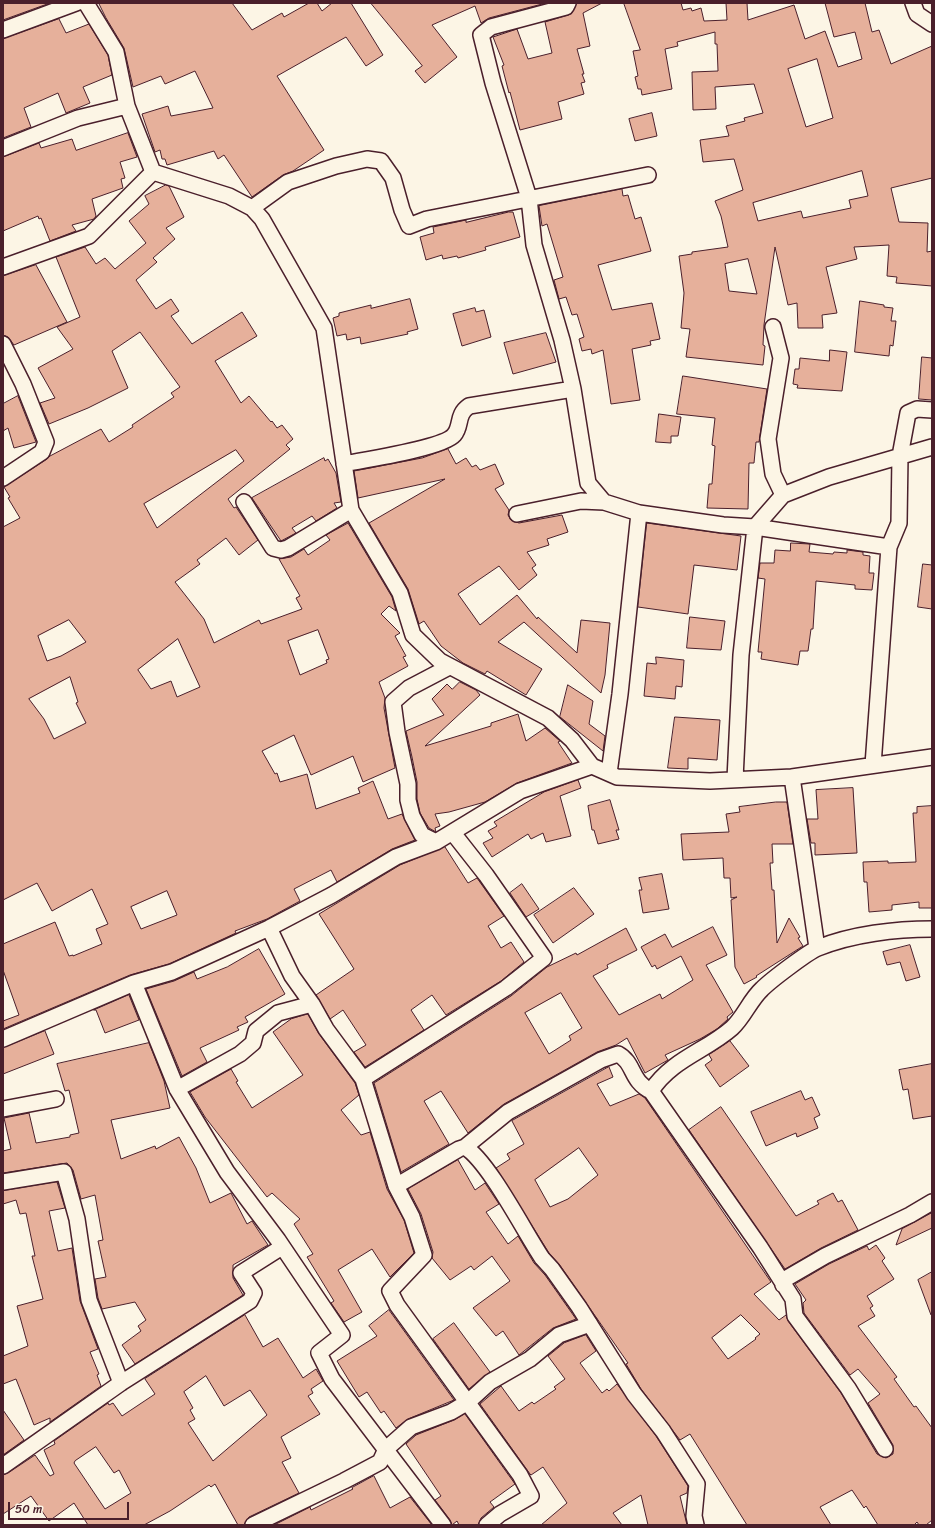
<!DOCTYPE html>
<html>
<head>
<meta charset="utf-8">
<style>
  body { margin:0 }
  #map { position:relative; width:935px; height:1528px; overflow:hidden; background:#fcf5e5; font-family:Sriracha,sans-serif }
  canvas { display:block }
  .frame { position:absolute; inset:0; border:4px solid #4a1f2b; pointer-events:none }
  .scale { position:absolute; left:8px; top:1502px; width:121px; height:18px; box-sizing:border-box; border:2px solid #4a1f2b; border-top:0; padding-left:5px; font-size:12px; line-height:14px; white-space:nowrap; color:#4a1f2b; -webkit-text-stroke:3px #fcf5e5; paint-order:stroke }
</style>
</head>
<body>
<div id="map">
<canvas width="935" height="1528"></canvas>
<div class="frame"></div>
<div class="scale">50 m</div>
</div>
<script>
const c = document.querySelector('canvas').getContext('2d');
c.lineJoin = 'round';
function fill(path, color) { c.fillStyle = color; c.fill(path, 'evenodd'); }
function strokePath(path, color, width, dash) { c.strokeStyle = color; c.lineWidth = width; c.lineCap = dash ? 'butt' : 'round'; c.setLineDash(dash || []); c.stroke(path); }
const building = new Path2D(`
  M3,3H50L3,20Z
  M99,3H232L252,30L282,13L284,17L309,3H317L322,11L332,3H351L383,55L366,66L346,37L277,76L324,150L293,171L283,175L252,197L224,155L218,159L214,151L167,165L165,159H162L160,150L155,152L142,114L168,106L171,116L213,108L195,71L165,84L161,76L133,87L124,48L106,18Z
  M371,3H546L489,18L481,23L475,6L432,25L457,57L425,83L415,71L422,66Z
  M577,3H602L583,13L590,46L577,49L584,74H582L585,82L581,83L584,94L558,102L562,119L520,130L510,92L509,93L502,66L504,65L493,37L517,29L528,59L552,53L545,22L571,14Z
  M624,3H681L683,10L691,8L692,11L701,8L704,21L727,20L726,3H747L748,20L794,5L805,39L825,31L838,67L862,59L855,32L834,37L825,3H865L872,32L879,30L891,64L932,46V178L891,188L899,222L928,223L927,252L932,251V286L896,283L897,277L887,276L889,245L854,247L857,259L826,267L837,313L822,315L823,328H798L797,303L788,305L775,247L764,325L763,345L765,346L763,365L686,357L690,329L681,328L684,293L679,256L692,254V252L728,247L721,216L715,201L743,190L734,159L703,162L700,140L729,136L726,126L745,121L744,118L763,113L754,84L715,87L716,109L693,110L692,72L718,71L717,44H715V32L677,42L678,46L665,49L672,89L642,95L641,89H638L635,77L638,76L633,51L640,50ZM817,59L833,118L806,127L788,69ZM862,171L868,196L849,200L851,208L803,218L801,211L758,221L753,203ZM748,259L757,294L729,291L725,264Z
  M59,19L66,33L89,24L108,55L112,75L83,87L90,103L66,113L58,93L24,108L31,127L3,138V39Z
  M652,113L657,136L635,141L629,119Z
  M128,133L137,157L120,162L125,178L121,179L123,188L92,199L96,216L94,219L72,225L76,231L50,241L41,218L39,219L38,216L3,231V157L39,143L41,148L72,139L76,150Z
  M166,185L169,186L184,217L166,228L175,239L153,258L157,262L136,280L156,309L171,299L179,311L171,316L192,344L242,312L257,336L215,361L241,403L249,396L271,422L272,421L277,428L282,425L293,439L286,445L290,449L228,499L234,508L236,507L258,540L239,555L226,538L197,560L200,564L175,582L204,619L214,643L259,620L261,624L302,609L296,598L300,596L279,559L291,557L304,549L308,555L330,540L326,535L348,523L392,597L396,611L389,606L381,614L400,633L395,636L406,656L403,657L408,666L379,682L385,698L384,708L395,768L363,782L353,756L311,775L294,735L262,751L275,774L277,773L280,782L307,774L316,809L360,793L358,788L373,781L388,819L402,814L415,840L392,849L337,882L331,870L294,889L300,901L267,919L235,931L236,933L169,964L130,975L3,1029V1021L19,1015L3,970V944L55,922L69,956L73,955V956L102,944L96,929L108,924L92,889L52,911L37,883L3,900V527L20,518L8,498L10,497L4,487L47,459L50,456L101,429L109,442L133,427L132,425L174,397L171,393L180,387L140,332L112,351L128,388L88,408L49,424L40,403L55,398L38,368L73,349L57,327L80,317L56,257L85,247L96,264L105,258L115,269L146,243L129,221L149,204L145,196ZM236,450L244,461L157,528L144,504ZM69,620L86,642L61,656L47,661L38,636ZM318,630L329,659L326,660L327,663L300,675L288,641ZM178,639L200,687L177,697L171,681L151,689L138,670ZM70,677L78,702L76,703L86,723L54,739L44,719L29,699ZM167,891L177,915L141,929L131,907Z
  M622,189L623,196L628,195L635,219L641,217L651,251L598,265L612,310L652,303L660,339L650,341L651,345L632,349L640,400L611,404L603,350L592,354L591,349L582,351L579,339L584,337L577,314L572,315L566,297L559,299L554,280L563,277L547,224L542,226L539,206Z
  M509,212H513L520,237L485,247L486,250L458,258L457,256L443,259L442,255L426,260L420,237L434,233L433,227L466,220V222Z
  M36,265L67,322L14,345L8,337L3,335V276Z
  M410,299L418,329L407,332L408,334L361,344L360,337L347,340L346,334L337,336L333,318L339,316V313L371,305V308Z
  M860,301L884,305V307L893,308L891,321H896L893,346L890,345L889,356L855,352Z
  M475,308L476,312L484,310L491,337L462,346L453,314Z
  M546,333L556,362L513,374L504,343Z
  M830,350L847,352L842,391L797,388L798,385L793,384L795,369H799L800,358L829,361Z
  M922,357L932,358V400L919,399Z
  M683,376L767,389L759,442H756L754,463H749L748,509L707,508L709,484H712L715,446L712,445L715,418L677,414Z
  M18,396L36,442L14,448L8,428L3,431V404Z
  M659,414L681,417L678,436H671V443L656,442Z
  M448,449L456,464L466,458L472,467L476,465L480,470L495,464L504,484L495,489L509,510L508,515L511,520L519,523L562,515L568,532L547,539L549,545L527,552L536,565L532,568L537,575L519,590L499,566L458,594L480,625L517,595L537,619L538,617L577,653L581,620L610,623L605,675L601,693L524,622L498,642L542,669L526,695L487,671L485,674L463,663L441,646L424,621L419,624L408,589L369,523L445,479L358,498L354,471L422,458Z
  M324,458L325,461L328,459L336,473L341,502L334,503L337,508L316,521L312,516L292,528L296,533L281,541L252,498Z
  M647,523L741,536L737,570L694,565L688,614L638,607Z
  M791,543L810,544L809,552L833,554L834,552L847,553V550L863,552V555L870,556L869,573H874L872,590L855,589V585L816,581L813,629H811L808,651H800L798,665L761,659L762,652H758L765,579L758,578L760,563H774L775,550L790,551Z
  M923,564L932,565V609L918,607Z
  M690,617L725,621L721,650L687,648Z
  M656,657L684,660L682,687L676,686L675,699L644,696L647,663L656,664Z
  M460,682L476,690L480,695L425,746L491,726V723L518,714L526,741L545,728L560,741L558,742L572,763L517,783L485,802L449,812L435,814L440,826L435,828L436,832L429,828L420,813L417,799V782L412,757L406,731L444,715L432,699L447,684L452,689Z
  M568,685L593,701L589,724L605,736L603,751L560,717Z
  M675,717L720,720L717,760L688,758V769L668,768Z
  M578,780L581,788L560,796L571,836L546,842L543,833L531,839L528,834L492,857L483,843L493,838L488,831L497,826L494,822L544,792Z
  M853,788L857,853L815,855V843H811L807,819H818L816,790Z
  M610,800L619,830H616L619,839L598,844L594,830H592L588,806Z
  M776,802H787L793,844H772L773,863H770L772,890H774L777,943L789,918L800,937L798,938L803,946L756,976L757,977L744,984L735,967L731,900L737,897L731,898L730,878H724L723,858L683,860L681,834L729,832L726,814L740,812L739,807Z
  M932,806V908H919V902L892,905V910L869,912L867,882H864L863,862L888,861V863L916,862L913,813H917V807Z
  M445,847L468,883L477,878L504,916L488,926L501,948L511,942L524,962L501,981L446,1015L432,995L411,1010L424,1030L365,1067L354,1052L366,1045L343,1010L330,1019L316,995L354,969L319,914L400,865Z
  M662,874L669,909L643,913L639,890H642L639,878Z
  M522,884L539,909L526,917L510,893Z
  M574,888L594,914L553,943L534,915Z
  M713,927L727,955L706,965L733,1012L727,1017L728,1019L717,1029L700,1039L665,1055L668,1060L645,1073L627,1038L616,1045L597,1052L504,1104L468,1133L441,1091L424,1101L449,1144L401,1172L374,1083L511,996L547,967L576,953L577,955L626,928L637,950L607,965L608,968L593,976L619,1015L660,994L662,999L693,980L681,956L657,969L655,965L652,967L641,947L665,934L672,947ZM561,993L582,1028L569,1036L571,1040L549,1054L525,1013Z
  M910,945L920,977L906,981L900,962L887,965L883,952Z
  M259,949L285,994L245,1017L248,1022L237,1027L239,1030L200,1048L207,1062L182,1076L146,989L174,981L194,972L197,979L227,967Z
  M129,995L139,1020L105,1033L96,1010H94Z
  M308,1014L319,1034L355,1083L359,1095L341,1110L361,1135L370,1132L387,1189L404,1220L414,1253L390,1277L372,1249L338,1270L362,1312L344,1322L331,1303L334,1301L307,1257L313,1254L294,1224L300,1219L272,1193L267,1197L205,1117L190,1092L231,1069L238,1081L236,1082L252,1108L303,1075L273,1032L291,1019Z
  M45,1031L54,1054L3,1074V1048Z
  M730,1041L749,1066L720,1087L705,1065L712,1060L709,1055Z
  M149,1043L164,1081L170,1108L111,1120L121,1159L155,1146L156,1149L179,1137L196,1168L210,1203L231,1193L247,1224L252,1221L268,1245L233,1265V1278L243,1295L135,1364L122,1345L141,1331L138,1326L146,1320L135,1302L102,1309L98,1298L95,1279L106,1277L98,1241L103,1240L95,1195L81,1199L73,1170L67,1163L3,1173V1151L11,1149L4,1118L29,1113L36,1143L70,1137V1135L79,1133L69,1090L65,1091L57,1064Z
  M932,1064V1116L913,1119L908,1089L903,1090L899,1070Z
  M609,1067L613,1077L597,1084L610,1106L639,1094L645,1098L771,1282L754,1294L779,1320L786,1315L788,1321L841,1393L877,1454L886,1458L893,1454V1445L868,1403L880,1394L858,1369L850,1375L804,1313L803,1303L806,1300L795,1284L829,1264L867,1246L869,1250L876,1245L885,1258L882,1261L894,1279L867,1296L873,1306L870,1308L875,1316L858,1326L897,1377L894,1379L914,1407L916,1406L932,1428V1520L926,1525H919L917,1522L914,1525H878L866,1506L864,1508L852,1490L820,1507L831,1525H747L690,1434L680,1440L641,1389L626,1364L628,1363L559,1264L549,1253L496,1168L510,1159L507,1154L524,1144L512,1121ZM579,1148L598,1175L568,1199L550,1207L535,1180ZM741,1315L760,1334L755,1338L756,1339L728,1359L712,1338Z
  M801,1091L805,1100L812,1097L820,1115L814,1118L818,1128L797,1137L796,1133L766,1146L751,1112Z
  M721,1107L796,1216L819,1204L817,1201L833,1193L838,1202L842,1200L858,1230L821,1248L785,1269L689,1130Z
  M458,1160L475,1190L485,1183L499,1204L486,1212L508,1244L518,1236L534,1263L545,1275L576,1319L553,1328L519,1355L503,1331L496,1336L473,1308L510,1281L492,1256L474,1270L471,1266L450,1280L432,1258L433,1252L421,1214L408,1189Z
  M57,1182L65,1208L49,1211L58,1251L72,1248L80,1301L98,1349L90,1352L99,1374L97,1375L101,1386L50,1422V1418L34,1425L16,1379L3,1384V1356L28,1346L17,1306L43,1299L32,1256H35L26,1213L20,1214L16,1200L3,1204V1191Z
  M932,1213V1228L896,1245L902,1229Z
  M932,1272V1315H931L918,1280Z
  M389,1310L454,1400L408,1419L396,1428L384,1411L381,1413L367,1392L359,1397L337,1361L377,1336L369,1326Z
  M245,1315L263,1347L278,1338L303,1378L316,1369L323,1381L311,1389L313,1393L308,1396L320,1414L281,1437L291,1458L282,1462L299,1493L249,1517L244,1525H238L215,1484L211,1487L209,1485L170,1511L144,1525H88L74,1503L49,1521L31,1496L3,1514V1475L8,1473L35,1455L50,1476L54,1474L44,1450L55,1444L54,1441L108,1403L109,1405L113,1403L122,1416L155,1394L145,1379ZM206,1376L224,1406L250,1390L267,1415L213,1461L188,1423L195,1419L190,1410L193,1408L184,1392ZM96,1447L114,1473L119,1470L131,1493L105,1509L74,1463L75,1461Z
  M454,1323L490,1372L469,1389L433,1339Z
  M586,1335L596,1351L580,1363L602,1393L607,1389L609,1391L617,1384L656,1436L688,1486L687,1493L680,1496L687,1525H648L641,1495L613,1513L622,1525H541L567,1503L543,1467L531,1475L530,1474L480,1404L501,1386L519,1411L532,1402L534,1404L556,1389L554,1387L565,1379L548,1356L564,1343Z
  M3,1410L24,1440L3,1455Z
  M465,1414L515,1484L490,1502L494,1507L481,1518L478,1525H459L457,1521L452,1525L450,1520L435,1500L441,1496L406,1444L416,1435L454,1420Z
  M374,1476L390,1508L410,1497L432,1525H274L310,1507L311,1510L353,1489L352,1488Z`);
const street = new Path2D(`
  M86,3L116,52L127,106L153,172
  M568,3L566,7L491,27L481,35L493,83L529,198L534,245L562,340L573,389L588,483L604,502L639,513L723,525L755,527L783,495L829,477L932,447
  M913,3L917,14L932,24
  M3,30L76,3
  M3,148L78,118L127,106
  M153,172L229,196L252,208L262,219L324,328L351,510L400,593L413,635L440,661L548,718L572,740L592,766L617,777L710,781L792,777L932,757
  M252,208L288,182L336,166L367,159L381,161L393,178L402,210L409,226L427,219L648,175
  M3,267L89,236L153,172
  M773,327L781,358L768,439L773,474L783,495
  M3,344L23,384L46,442L42,452L3,478
  M344,464C364,460 443,448 454,435C462,426 456,415 469,406L573,389
  M244,502L273,548L281,550L288,548L351,510
  M517,514L581,501L604,502
  M873,765L889,547L899,523L900,456L908,413L917,409L932,410
  M609,773L620,694L639,513
  M792,777L817,948
  M735,779L741,655L755,527L889,547
  M436,842L422,835L412,816L408,800V784L397,732L393,702L409,688L449,667
  M269,928L292,976L312,1004L326,1029L363,1079L396,1186L412,1217L424,1255L390,1291L397,1305L520,1475L531,1496L500,1514L487,1525
  M134,983L172,972L269,928L332,895L396,857L436,842L520,791L592,766
  M3,1039L134,983L177,1089L227,1172L278,1240L342,1335L319,1353L332,1379L443,1525
  M363,1079L506,988L544,958L486,875L453,833
  M177,1089L240,1054L253,1043L256,1031L278,1013L312,1004
  M651,1091C672,1059 706,1051 732,1028C744,1017 750,1000 762,989C771,980 808,952 818,948C852,934 896,929 932,929
  M3,1109L56,1099
  M465,1147L508,1112L601,1060L618,1054C635,1063 630,1081 651,1091L760,1247L793,1299L795,1316L848,1388L885,1449
  M3,1182L64,1172L77,1219L89,1300L121,1383
  M396,1186L459,1149L465,1147C489,1162 524,1231 542,1258L552,1269L579,1307L634,1394L663,1431L697,1484L694,1516L696,1525
  M783,1285L787,1278L825,1256L910,1215L932,1202
  M3,1466L121,1383L250,1301L254,1293L241,1273L282,1247
  M253,1525L344,1481L380,1462L386,1449L411,1427L451,1412L468,1402L490,1382L530,1359L559,1335L590,1324`);
fill(building, '#e6b09b');
strokePath(building, '#4a1f2b', 1);
strokePath(street, '#4a1f2b', 18);
strokePath(street, '#fcf5e5', 15);
</script>
</body>
</html>
